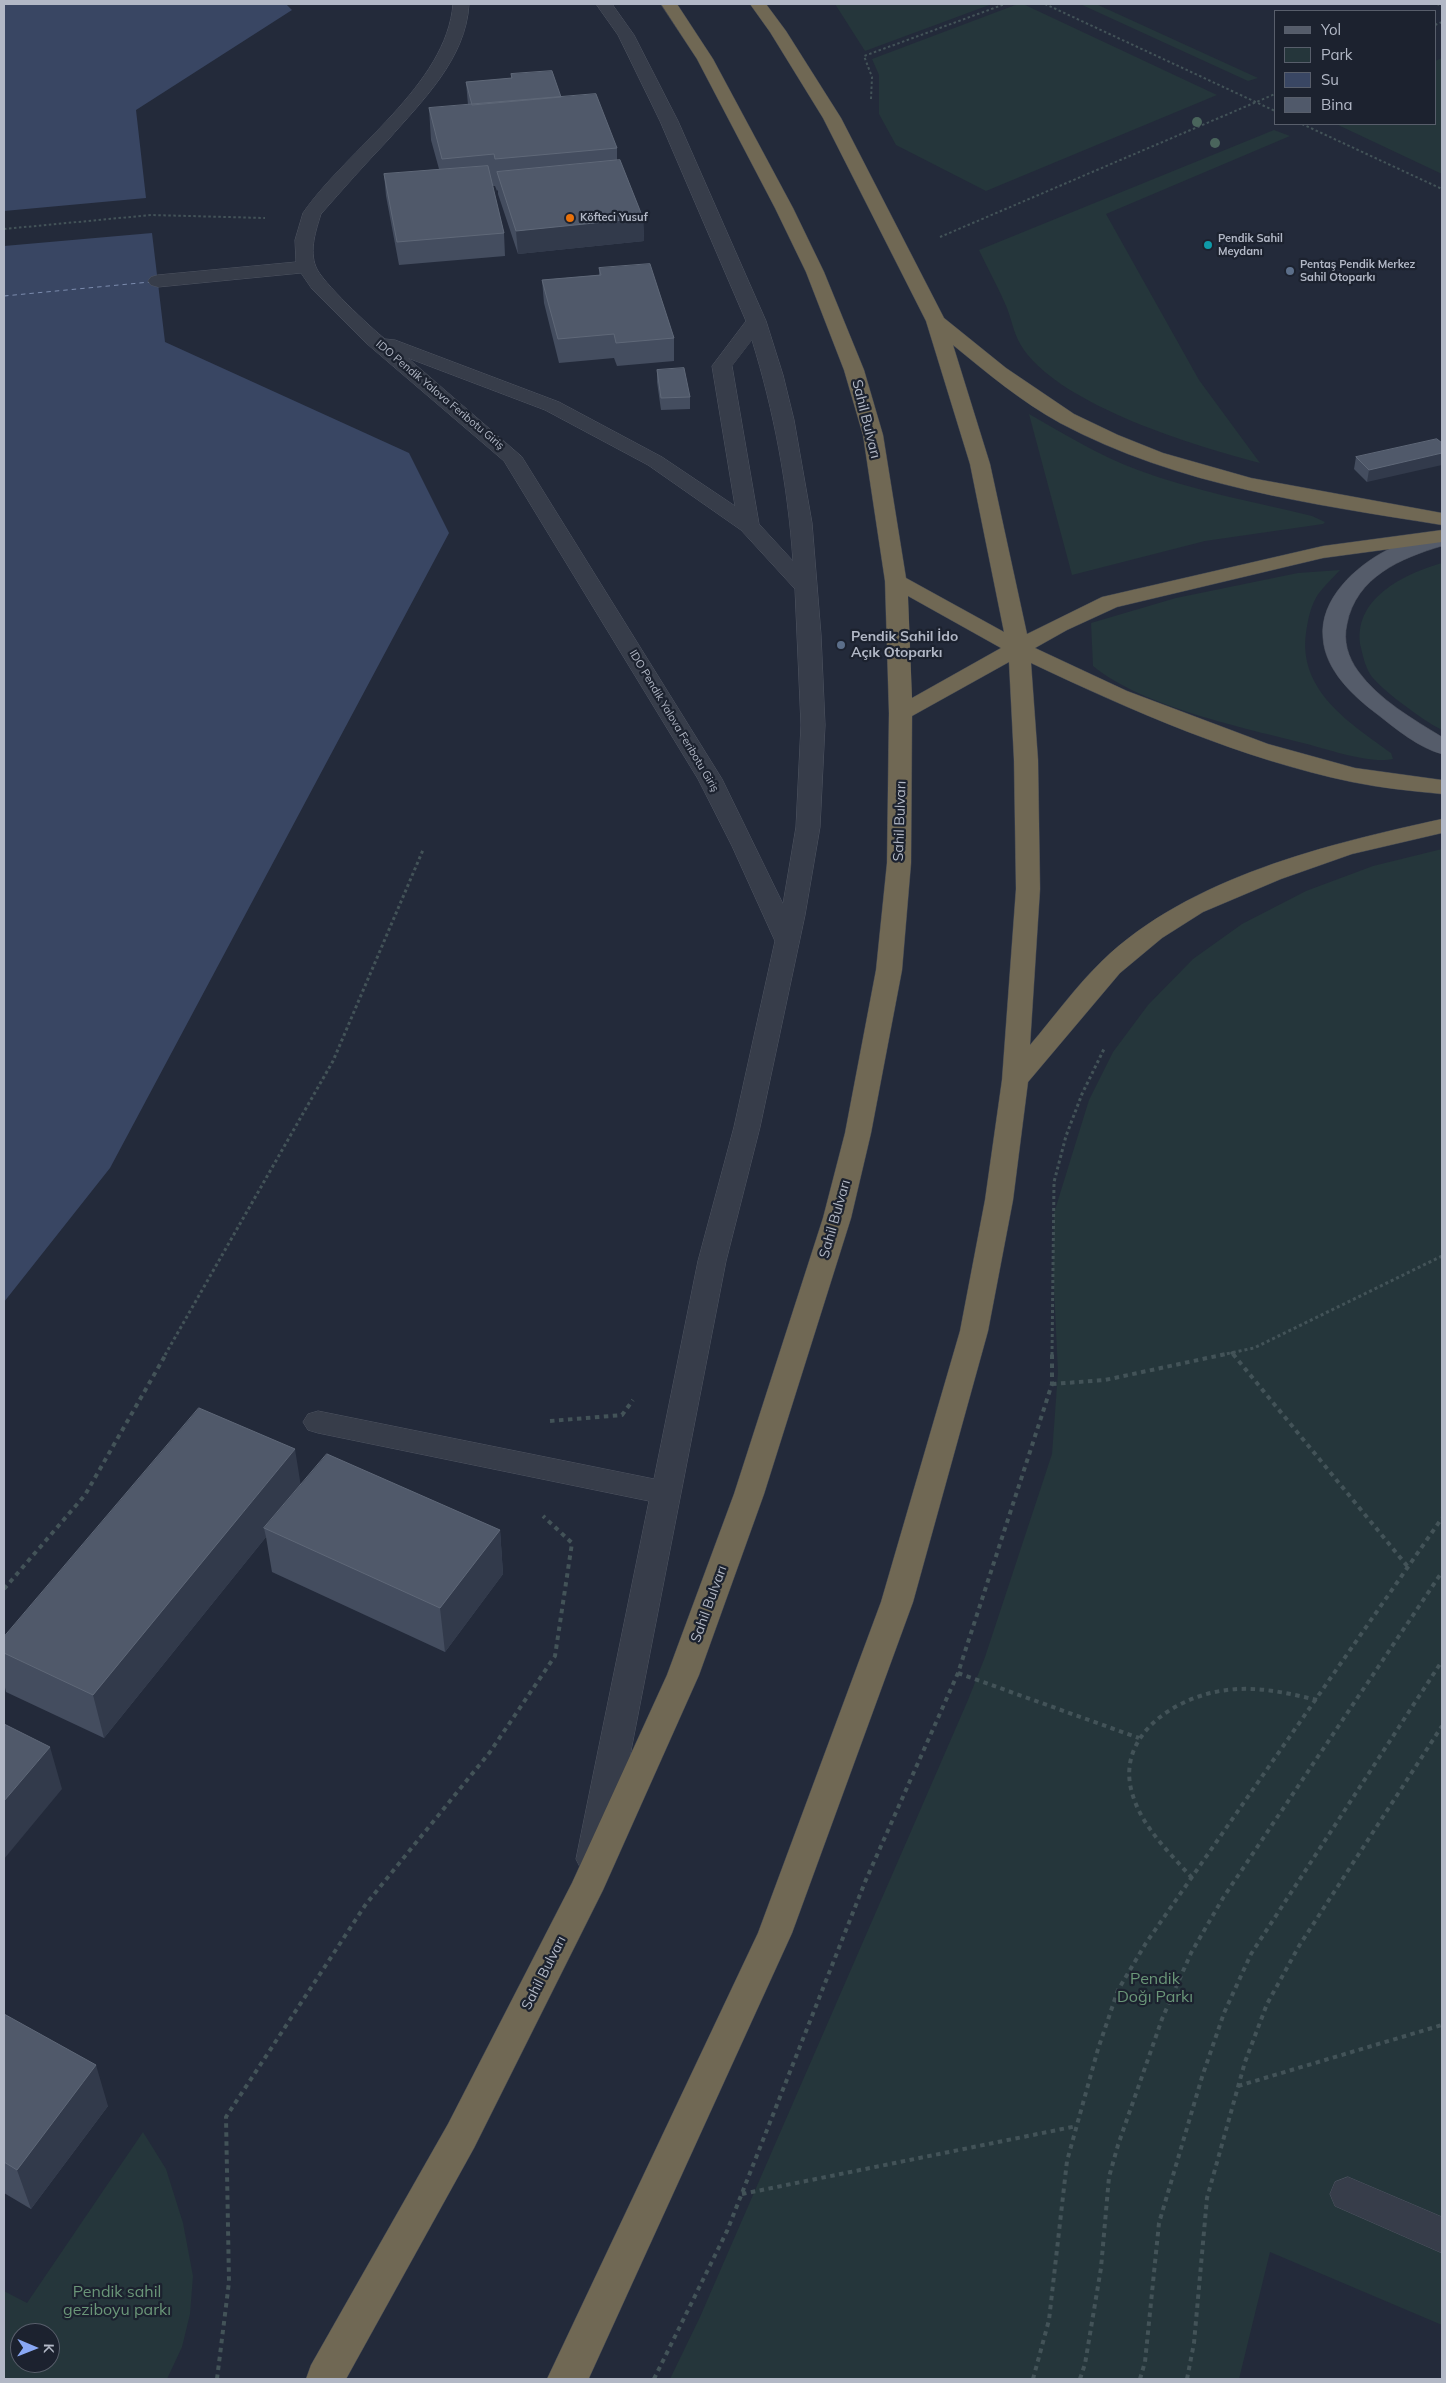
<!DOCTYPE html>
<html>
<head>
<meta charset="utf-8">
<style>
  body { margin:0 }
  #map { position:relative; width:1446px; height:2383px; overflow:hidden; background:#232a3a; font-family:Mulish,sans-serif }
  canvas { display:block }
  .frame { position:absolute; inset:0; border:5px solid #b2b8c6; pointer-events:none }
  .legend { position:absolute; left:1274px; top:10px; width:162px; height:115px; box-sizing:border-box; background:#1c222f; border:1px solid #585e6b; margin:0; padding:6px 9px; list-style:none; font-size:15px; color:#b2b8c6 }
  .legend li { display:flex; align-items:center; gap:10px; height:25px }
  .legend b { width:25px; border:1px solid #585e6b }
  .north { position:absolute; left:10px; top:2323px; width:50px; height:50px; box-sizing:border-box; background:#1c222f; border:1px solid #585e6b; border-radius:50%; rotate:91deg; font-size:14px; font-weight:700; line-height:20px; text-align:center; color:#b2b8c6 }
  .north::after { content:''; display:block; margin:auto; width:18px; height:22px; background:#89a8f4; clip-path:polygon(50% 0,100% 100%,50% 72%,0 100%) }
</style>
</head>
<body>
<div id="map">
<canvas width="1446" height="2383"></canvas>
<div class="frame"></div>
<ul class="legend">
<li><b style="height:6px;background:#555c6a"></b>Yol</li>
<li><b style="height:14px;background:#25363b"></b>Park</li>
<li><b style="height:14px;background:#394663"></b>Su</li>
<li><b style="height:14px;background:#50596a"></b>Bina</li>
</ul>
<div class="north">K</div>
</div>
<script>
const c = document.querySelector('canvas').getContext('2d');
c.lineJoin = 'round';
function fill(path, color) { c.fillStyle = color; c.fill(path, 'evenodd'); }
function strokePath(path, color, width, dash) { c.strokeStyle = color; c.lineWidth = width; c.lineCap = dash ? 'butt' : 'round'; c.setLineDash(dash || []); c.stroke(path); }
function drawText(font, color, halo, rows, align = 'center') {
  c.font = font + ' Mulish,sans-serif'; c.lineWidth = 4.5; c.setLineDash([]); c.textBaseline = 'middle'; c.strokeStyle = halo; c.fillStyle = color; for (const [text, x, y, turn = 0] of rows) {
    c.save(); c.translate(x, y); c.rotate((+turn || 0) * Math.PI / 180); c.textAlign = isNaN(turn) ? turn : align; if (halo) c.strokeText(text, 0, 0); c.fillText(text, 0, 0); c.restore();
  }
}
const green = new Path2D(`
  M835,4H992L865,51Z
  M1018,4H1023L1217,95L986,191L896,145L879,114V75L872,59Z
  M1080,4H1096L1258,78L1248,81Z
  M1442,58V174L1336,124H1435V61Z
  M1274,130L1290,136L1106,214L1199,380L1260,463C1194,446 1064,406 1024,350C1014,336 1013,324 1007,308C999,289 988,269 979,250Z
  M1029,414C1064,434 1100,456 1138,470C1194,491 1254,502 1312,516L1325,522L1323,524L1205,541L1072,575Z
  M1442,563V730C1428,723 1416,714 1404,705C1393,697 1381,687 1372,677C1366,669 1363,657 1361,648C1351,599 1404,574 1442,563Z
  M1340,570C1333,578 1325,585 1319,593C1311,604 1308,619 1306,633C1298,691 1350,723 1391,753L1393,759C1370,764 1330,750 1307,744C1244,728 1143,707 1093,666L1091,623L1176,598L1298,573Z
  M1442,849V2325L1270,2252L1239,2379H670L700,2317L968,1700L985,1657L1052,1454L1058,1372L1053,1267L1054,1213L1089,1100L1113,1052L1148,1005L1193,959L1242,924L1306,891L1373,866Z
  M143,2132L166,2169L183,2223L193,2276L190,2314L182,2347L167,2379H4V2291L27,2303ZM20,2333H50V2363H20Z`);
const water = new Path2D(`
  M4,4H286L292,10L136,110L146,198L4,211Z
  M152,233L165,342L409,453L449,533L110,1168L4,1302V246Z`);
const ferry = new Path2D(`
  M4,296L150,282`);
const pathFar2 = new Path2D(`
  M1045,4L1275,111
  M1437,4L1442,6
  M1435,25L1442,22
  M871,99L872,77L864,56L1005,4
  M1302,124L1442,189
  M4,229L151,215L265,218
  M940,237L1275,94`);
const pathFar1 = new Path2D(`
  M1231,1352L1234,1355
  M165,1355L333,1061L423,850
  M1052,1355L1054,1182L1066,1136L1082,1094L1104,1049
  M1221,1355L1254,1348L1442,1256`);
const path = new Path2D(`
  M1233,1354L1408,1567
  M1052,1384L1105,1380L1226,1354
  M550,1421L622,1415L633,1400
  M4,1589L85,1495L166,1354
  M958,1673L1139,1738
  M1192,1878C1170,1853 1143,1828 1133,1796C1113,1736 1176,1696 1227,1690C1257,1686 1288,1693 1317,1700
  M1238,2086L1442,2025
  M742,2194L1077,2126
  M217,2379L229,2282L226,2117L366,1904L490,1752L555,1656L572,1543L543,1516
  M654,2379L727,2231L865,1882L958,1673L1052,1384V1354
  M1033,2379L1049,2320L1067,2161L1098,2049L1118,1990L1146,1943L1442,1518
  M1080,2379L1085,2364L1101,2268L1109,2177L1118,2145L1162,2019L1191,1953L1223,1898L1442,1572
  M1140,2379L1145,2362L1159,2223L1202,2077L1224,2013L1251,1954L1442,1661
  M1187,2379L1194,2343L1207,2198L1245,2062L1267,2004L1299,1946L1442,1726`);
const lane = new Path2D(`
  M453,4H469C466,59 422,101 388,140C365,164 343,189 321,214C316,230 309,250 316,267C321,281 371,328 385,339L395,340L559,402L662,457L735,506L712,366L746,321L660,121L618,35L596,4H612L634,35L678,121L766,321L783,375L794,420L812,523L821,635L825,725L820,827L805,915L760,1127L726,1261L610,1859L605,1869L593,1874L581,1869L576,1859L649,1501L318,1433L308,1430L303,1422L308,1414L318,1411L654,1479L698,1261L734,1127L775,941L732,846L698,779L504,461L366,343L312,289L301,273L158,287L151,285L148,281L151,277L158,275L296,262L295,240L303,213C347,149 447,85 453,4ZM752,340C774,411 788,486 793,561L759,524L732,366ZM408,358L545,410L648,465L741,530L795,589L801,725L796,827L783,904L722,779L522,457Z`);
const street = new Path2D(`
  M1348,2177L1442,2217V2253L1335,2206L1330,2194L1335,2182Z`);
const primary = new Path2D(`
  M1442,533V546C1401,558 1356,577 1347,624C1343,641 1348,657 1358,671C1379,700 1413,719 1442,737V754C1419,748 1396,729 1377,714C1353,696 1325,670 1323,638C1319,599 1356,566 1387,550C1404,542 1424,537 1442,533Z`);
const highway = new Path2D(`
  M661,4H677L713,59L793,208L824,272L864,370L883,435L906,578L1004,632L970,464L926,321L823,118L770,32L750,4H766L786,31L841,118L944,318L1006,368L1074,414L1118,435L1163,453L1251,478L1442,513V525C1312,504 1178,486 1060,423C1022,402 987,373 953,345L990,464L1027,634L1102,597L1323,546L1442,530V542L1323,558L1117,607L1067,630L1035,648L1127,691L1268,744L1355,768L1442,780V794C1412,791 1381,788 1352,782C1242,759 1132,711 1031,663L1038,760L1040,889L1030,1045C1054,1017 1076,986 1102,961C1189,877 1328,844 1442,819V833L1352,854L1281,879L1203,912L1162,938L1120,973L1028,1082L1013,1200L988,1331L913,1602L792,1933L589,2378L547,2379L758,1933L881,1602L960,1331L985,1200L1002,1080L1016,889L1014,760L1009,662L912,716L911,863L902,970L871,1133L851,1218L764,1494L699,1675L603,1890L474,2148L346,2379H306L311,2365L448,2124L572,1883L667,1675L734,1494L823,1218L845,1133L876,970L887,863L889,713L885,581L863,435L844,370L806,272L775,208L697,59ZM908,596L1001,648L912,698Z`);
const trees = [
  [1197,122],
  [1215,143]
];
const wall = new Path2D(`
  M511,74L561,97L617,148V160L643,218L644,241L518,254L498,194V190L497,191L495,186H492L504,233L505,256L399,265L386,196L384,174L439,169L431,140L429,108L468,105L466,82L511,79Z
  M599,268L674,338V361L617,366L614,358L559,363L544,303L542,280L599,275Z
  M657,370L690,397V409L661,410L657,382Z
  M1437,439L1367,482L1354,469L1356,457Z
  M300,1485L500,1530L503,1574L445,1652L272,1572L266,1537L104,1738L6,1692L4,1683V1637Z
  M4,2014L108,2106L31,2209L4,2193Z`);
const shadedWall = new Path2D(`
  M643,218L644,241L518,254L516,231Z
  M1442,453V465L1367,482L1369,470Z
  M295,1449L302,1493L264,1528L266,1537L104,1738L93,1695Z
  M500,1530L503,1574L445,1652L440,1608Z
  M50,1747L62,1789L4,1859V1801Z
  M96,2065L108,2106L31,2209L17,2170Z`);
const building = new Path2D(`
  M552,71L561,97L472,105L466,82L512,78L511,74Z
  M596,94L617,148L495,159L494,154L442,159L429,108Z
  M620,160L643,218L516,231L497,172Z
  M488,166L504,233L397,242L384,174Z
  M650,264L674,338L616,343L614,334L558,339L542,280L601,275L599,268Z
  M684,368L690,397L661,398L657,370Z
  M1437,439L1442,443V453L1369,470L1356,457Z
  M199,1408L295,1449L93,1695L4,1653V1637Z
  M327,1454L500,1530L440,1608L264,1528Z
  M4,1724L50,1747L4,1801Z
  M4,2014L96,2065L17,2170L4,2162Z`);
const markers = [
  [570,218,5,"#e8710a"],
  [1208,245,5,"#0f9aa8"],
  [1290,271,5,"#5c6f8a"],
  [841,645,5,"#5c6f8a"]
];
const farPoinames = [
  ["Köfteci Yusuf",580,218],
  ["Pendik Sahil",1218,239],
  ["Meydanı",1218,252],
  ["Pentaş Pendik Merkez",1300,265],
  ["Sahil Otoparkı",1300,278]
];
const farStreetnames = [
  ["IDO Pendik Yalova Feribotu Giriş",440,395,40],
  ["IDO Pendik Yalova Feribotu Giriş",674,721,59]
];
const streetNames = [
  ["Sahil Bulvarı",866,419,76],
  ["Sahil Bulvarı",900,821,-88],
  ["Sahil Bulvarı",835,1219,-74],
  ["Sahil Bulvarı",709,1604,-70],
  ["Sahil Bulvarı",544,1973,-63]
];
const poiNames = [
  ["Pendik Sahil İdo",851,637],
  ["Açık Otoparkı",851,653]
];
const nearParknames = [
  ["Pendik",1155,1979],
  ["Doğı Parkı",1155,1997],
  ["Pendik sahil",117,2292],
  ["geziboyu parkı",117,2310]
];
fill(green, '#25363b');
fill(water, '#394663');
strokePath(ferry, '#7b8bad', 1, [4.5, 4]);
strokePath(lane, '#4f5562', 1);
strokePath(street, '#4f5562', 1);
strokePath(primary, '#404653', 1);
strokePath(highway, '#3f4552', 1);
strokePath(pathFar2, '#435358', 2, [2.5, 2.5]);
strokePath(pathFar1, '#435358', 3, [3, 3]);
strokePath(path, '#435358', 4, [4.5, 4.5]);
fill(lane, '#373d4a');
fill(street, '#373d4a');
fill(primary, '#555c6a');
fill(highway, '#706854');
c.fillStyle = '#4a655c';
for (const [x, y] of trees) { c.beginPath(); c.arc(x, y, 5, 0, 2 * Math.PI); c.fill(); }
fill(wall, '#444d5f');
fill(shadedWall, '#323a4b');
fill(building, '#50596a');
strokePath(building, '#5f6878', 1);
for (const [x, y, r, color] of markers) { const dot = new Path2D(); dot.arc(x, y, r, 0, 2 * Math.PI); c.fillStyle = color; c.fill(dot); strokePath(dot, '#1c222f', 2); }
drawText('bold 11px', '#b2b8c6', '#1c222f', farPoinames, 'left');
drawText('11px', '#b2b8c6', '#1c222f', farStreetnames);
drawText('14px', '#b2b8c6', '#1c222f', streetNames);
drawText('bold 14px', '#b2b8c6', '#1c222f', poiNames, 'left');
drawText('16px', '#6a9678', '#1c222f', nearParknames);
</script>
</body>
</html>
